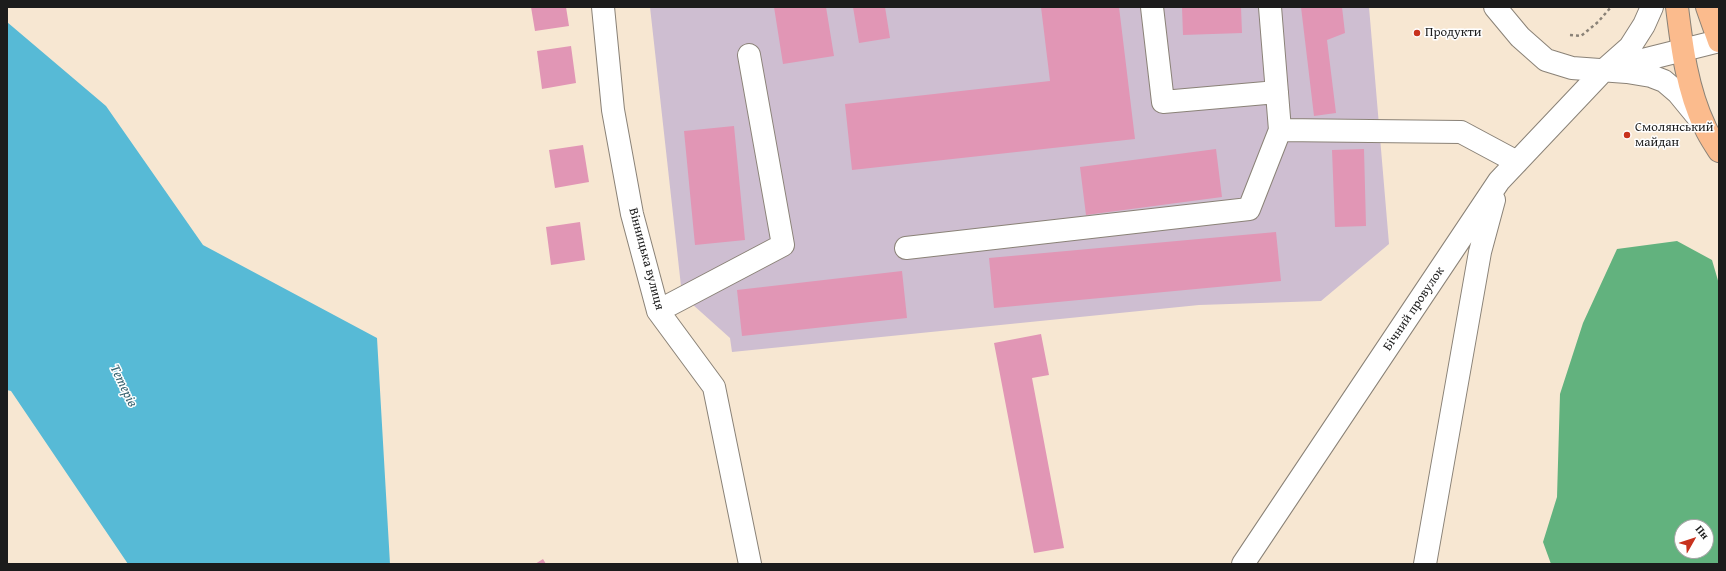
<!DOCTYPE html>
<html>
<head>
<meta charset="utf-8">
<style>
  body { margin:0 }
  #map { position:relative; width:1726px; height:571px; overflow:hidden; background:#f7e7d2; font-family:"Gentium Book Plus",serif }
  canvas { display:block }
  .frame { position:absolute; inset:0; border:8px solid #1c1c1c; pointer-events:none }
  .north { position:absolute; left:1674px; top:519px; width:40px; height:40px; box-sizing:border-box; background:#fff; border:1px solid #a4a4a4; border-radius:50%; rotate:51deg; font-size:11px; font-weight:700; line-height:16px; text-align:center; color:#1c1c1c }
  .north::after { content:''; display:block; margin:auto; width:14px; height:18px; background:#c8321e; clip-path:polygon(50% 0,100% 100%,50% 72%,0 100%) }
</style>
</head>
<body>
<div id="map">
<canvas width="1726" height="571"></canvas>
<div class="frame"></div>
<div class="north">Пн</div>
</div>
<script>
const c = document.querySelector('canvas').getContext('2d');
c.lineJoin = 'round';
function fill(path, color) { c.fillStyle = color; c.fill(path, 'evenodd'); }
function strokePath(path, color, width, dash) { c.strokeStyle = color; c.lineWidth = width; c.lineCap = dash ? 'butt' : 'round'; c.setLineDash(dash || []); c.stroke(path); }
function drawText(font, color, halo, rows, align = 'center') {
  c.font = font + ' "Gentium Book Plus",serif'; c.lineWidth = 3; c.setLineDash([]); c.textBaseline = 'middle'; c.strokeStyle = halo; c.fillStyle = color; for (const [text, x, y, turn = 0] of rows) {
    c.save(); c.translate(x, y); c.rotate((+turn || 0) * Math.PI / 180); c.textAlign = isNaN(turn) ? turn : align; if (halo) c.strokeText(text, 0, 0); c.fillText(text, 0, 0); c.restore();
  }
}
const industrial = new Path2D(`
  M650,7H1369L1389,244L1321,301L1199,305L732,352L730,338L682,295Z`);
const forest = new Path2D(`
  M1677,241L1712,260L1719,284V564H1551L1543,542L1557,497L1560,394L1583,323L1617,249ZM1682,527H1706V551H1682Z`);
const water = new Path2D(`
  M7,22L106,106L203,245L377,338L390,564H128L11,391L7,390Z`);
const building = new Path2D(`
  M531,7H566L569,26L535,31Z
  M774,7H826L834,56L783,64Z
  M853,7H885L890,38L859,43Z
  M1041,7H1119L1135,139L852,170L845,104L1050,81Z
  M1182,7H1241L1242,33L1183,35Z
  M1301,7H1342L1345,33L1327,40L1336,113L1314,116Z
  M571,46L576,83L542,89L537,51Z
  M734,126L745,240L695,245L684,131Z
  M583,145L589,182L555,188L549,150Z
  M1216,149L1222,197L1086,215L1080,167Z
  M1364,149L1366,226L1335,227L1332,150Z
  M580,222L585,260L551,265L546,227Z
  M1276,232L1281,281L994,308L989,258Z
  M902,271L907,318L742,336L737,290Z
  M1041,334L1049,375L1032,378L1064,548L1034,553L994,343Z
  M543,559L546,564H535Z`);
const path = new Path2D(`
  M1570,35L1581,36L1598,22L1611,7`);
const minor = new Path2D(`
  M603,7L613,110L632,214L658,311L714,387L750,564
  M1152,7L1163,102L1277,92
  M1270,7L1280,130L1461,132L1517,162
  M1495,7L1520,37L1546,60L1572,68L1627,72L1651,76L1664,81L1678,93L1701,121
  M1615,67L1719,41
  M906,248L1249,209L1280,130
  M658,311L783,245L749,55
  M1243,564L1499,181L1604,70L1630,47L1644,25L1652,7
  M1425,564L1480,252L1494,200`);
const major = new Path2D(`
  M1677,7C1682,48 1687,89 1705,127C1709,136 1714,143 1719,151
  M1707,7L1719,41`);
const markers = [
  [1417,33,4,"#c8321e"],
  [1627,135,4,"#c8321e"]
];
const poiNames = [
  ["Продукти",1425,33],
  ["Смолянський",1635,128],
  ["майдан",1635,143]
];
const streetNames = [
  ["Вінницька вулиця",646,259,75],
  ["Бічний провулок",1414,309,-56]
];
const waterNames = [
  ["Тетерів",123,386,64]
];
fill(industrial, '#cebed1');
fill(forest, '#62b27e');
fill(water, '#57bad6');
fill(building, '#e196b5');
strokePath(minor, '#8a8277', 24);
strokePath(major, '#8a8277', 24);
strokePath(path, '#8a8277', 2.5, [3, 3]);
strokePath(minor, '#fff', 22);
strokePath(major, '#fbbb8d', 22);
for (const [x, y, r, color] of markers) { const dot = new Path2D(); dot.arc(x, y, r, 0, 2 * Math.PI); c.fillStyle = color; c.fill(dot); strokePath(dot, '#fff', 1.5); }
drawText('13px', '#1c1c1c', '#fff', poiNames, 'left');
drawText('13px', '#1c1c1c', '#fff', streetNames);
drawText('italic 14px', '#376370', '#fff', waterNames);
</script>
</body>
</html>
